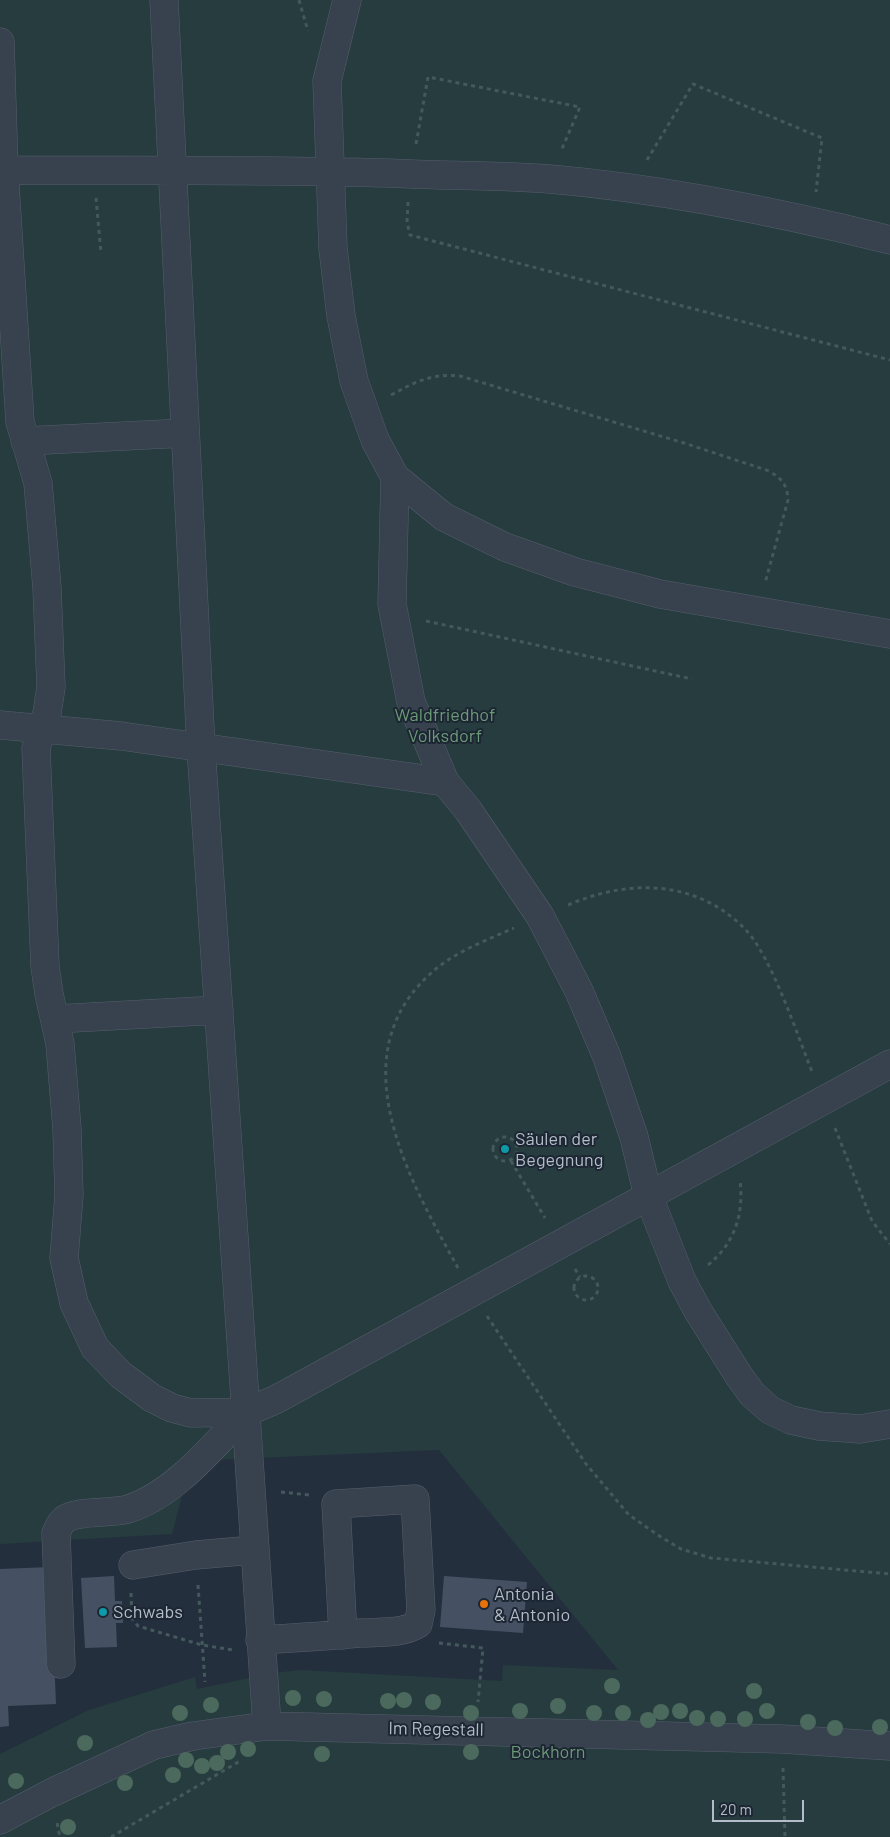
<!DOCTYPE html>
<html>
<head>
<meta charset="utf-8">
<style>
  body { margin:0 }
  #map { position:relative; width:890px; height:1837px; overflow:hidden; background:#242f3e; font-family:Barlow,sans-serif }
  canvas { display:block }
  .scale { position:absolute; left:712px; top:1800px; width:92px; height:22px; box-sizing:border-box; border:2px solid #b4bcc9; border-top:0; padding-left:6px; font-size:15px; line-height:18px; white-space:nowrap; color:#b4bcc9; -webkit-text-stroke:4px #1d2633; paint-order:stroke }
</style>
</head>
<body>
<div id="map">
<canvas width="890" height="1837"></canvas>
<div class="scale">20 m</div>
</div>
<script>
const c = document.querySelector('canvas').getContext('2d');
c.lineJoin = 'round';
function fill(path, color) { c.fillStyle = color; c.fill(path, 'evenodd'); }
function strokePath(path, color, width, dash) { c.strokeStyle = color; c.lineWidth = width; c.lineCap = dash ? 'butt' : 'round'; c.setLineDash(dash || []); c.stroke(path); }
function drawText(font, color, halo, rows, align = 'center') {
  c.font = font + ' Barlow,sans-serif'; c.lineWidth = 4; c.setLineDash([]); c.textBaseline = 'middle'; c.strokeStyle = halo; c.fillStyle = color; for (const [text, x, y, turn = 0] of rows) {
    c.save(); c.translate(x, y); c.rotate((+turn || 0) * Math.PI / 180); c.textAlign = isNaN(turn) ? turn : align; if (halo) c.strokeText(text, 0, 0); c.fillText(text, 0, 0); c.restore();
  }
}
const green = new Path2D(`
  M0,0H890V1837H0V1754L89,1710L195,1677L197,1689L273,1673L301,1670L502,1681L503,1665L618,1670L439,1450L191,1461L172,1534L0,1544Z`);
const building = new Path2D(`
  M50,1567L56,1704L8,1706L9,1726L0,1727V1569Z
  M114,1576L115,1601H122L123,1623H116L117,1647L85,1648L81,1578Z
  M444,1576L527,1582L523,1633L440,1627Z`);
const path = new Path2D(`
  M299,0L308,31
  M416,144L428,77L580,107L561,151
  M647,160L693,84L822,138L816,192
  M96,198L101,253
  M408,202L407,222L410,235L890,360
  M391,395C415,382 432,373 460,376L684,443L769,471C782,479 787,484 788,500L765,583
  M426,621L692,679
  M568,905C628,879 696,879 745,929C772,957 797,1035 813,1074
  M835,1128L872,1221L890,1244
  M493 1149a12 12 0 1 1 24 0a12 12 0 1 1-24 0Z
  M511,1161L545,1218
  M708,1265C735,1243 744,1214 740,1180
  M458,1268C411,1183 339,1059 428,976C451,953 485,941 514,928
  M575,1269L580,1277
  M574 1288a12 12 0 1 1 24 0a12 12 0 1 1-24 0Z
  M487,1316L586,1464L629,1515L661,1537L681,1549L711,1558L890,1574
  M281,1492L309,1495
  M198,1585L205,1682
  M131,1593L132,1618L138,1626L202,1645L233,1650
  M439,1643L483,1648L478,1702
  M783,1768L785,1837
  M57,1823L60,1837
  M111,1837L240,1761`);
const minor = new Path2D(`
  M164,0L201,748L267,1726
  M347,0L327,81L333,248L341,316L354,381L375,440L395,477L444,517L505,547L575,572L660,594L890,634
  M0,42L4,170L20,422L38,483L47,588L51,687L47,713L36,748L45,966L49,994L60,1044L67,1129L69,1195L64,1258L74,1303L95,1348L121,1375L152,1398L172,1408L191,1413L246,1412L275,1400L890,1064
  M4,170C140,171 276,169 412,174C458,176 504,175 550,179C665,189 779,212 890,240
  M25,441L185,433
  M395,477L392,604L411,702L445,782L468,810L540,916L579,991L607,1057L634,1137L648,1195L682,1281L698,1311L739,1376L752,1394L770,1410L791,1420L819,1426L860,1429L890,1424
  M0,725L121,736L445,782
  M55,1019L219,1010
  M133,1565L196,1555L253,1550
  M260,1640C294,1638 328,1636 361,1633C379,1632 402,1634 418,1624L421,1610L415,1499L336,1504L343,1635
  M61,1664L56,1533C58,1529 60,1523 64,1520C76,1510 112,1514 128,1509C174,1495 214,1445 246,1412
  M0,1820L51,1793L154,1745L193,1736L267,1726L782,1739L890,1746`);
const trees = [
  [612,1686],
  [754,1691],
  [293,1698],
  [324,1699],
  [404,1700],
  [388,1701],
  [433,1702],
  [211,1705],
  [558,1706],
  [520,1711],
  [680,1711],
  [767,1711],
  [661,1712],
  [180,1713],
  [471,1713],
  [594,1713],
  [623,1713],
  [697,1718],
  [718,1719],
  [745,1719],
  [648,1720],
  [808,1722],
  [880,1727],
  [835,1728],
  [85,1743],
  [248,1749],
  [228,1752],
  [471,1752],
  [322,1754],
  [186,1760],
  [217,1763],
  [202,1766],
  [173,1775],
  [16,1781],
  [125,1783],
  [68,1827]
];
const markers = [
  [505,1149,5,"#0f9aa8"],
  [484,1604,5,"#e8710a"],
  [103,1612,5,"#0f9aa8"]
];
const parkNames = [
  ["Waldfriedhof",445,715],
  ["Volksdorf",445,736],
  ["Bockhorn",548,1752]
];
const poiNames = [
  ["Säulen der",515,1139],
  ["Begegnung",515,1160],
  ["Antonia",494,1594],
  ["& Antonio",494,1615],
  ["Schwabs",113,1612]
];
const streetNames = [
  ["Im Regestall",436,1729,1]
];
fill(green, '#263c3f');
fill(building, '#455162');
strokePath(minor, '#565f6c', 29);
strokePath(path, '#44595c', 3, [4, 4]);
strokePath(minor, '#38414e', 28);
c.fillStyle = '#4b6a5d';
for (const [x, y] of trees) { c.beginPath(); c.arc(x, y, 8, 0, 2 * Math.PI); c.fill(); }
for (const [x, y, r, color] of markers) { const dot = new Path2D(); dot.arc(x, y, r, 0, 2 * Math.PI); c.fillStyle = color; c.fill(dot); strokePath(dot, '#1d2633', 2); }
drawText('18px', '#6b9a76', '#1d2633', parkNames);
drawText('18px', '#b4bcc9', '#1d2633', poiNames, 'left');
drawText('18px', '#b4bcc9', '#1d2633', streetNames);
</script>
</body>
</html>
